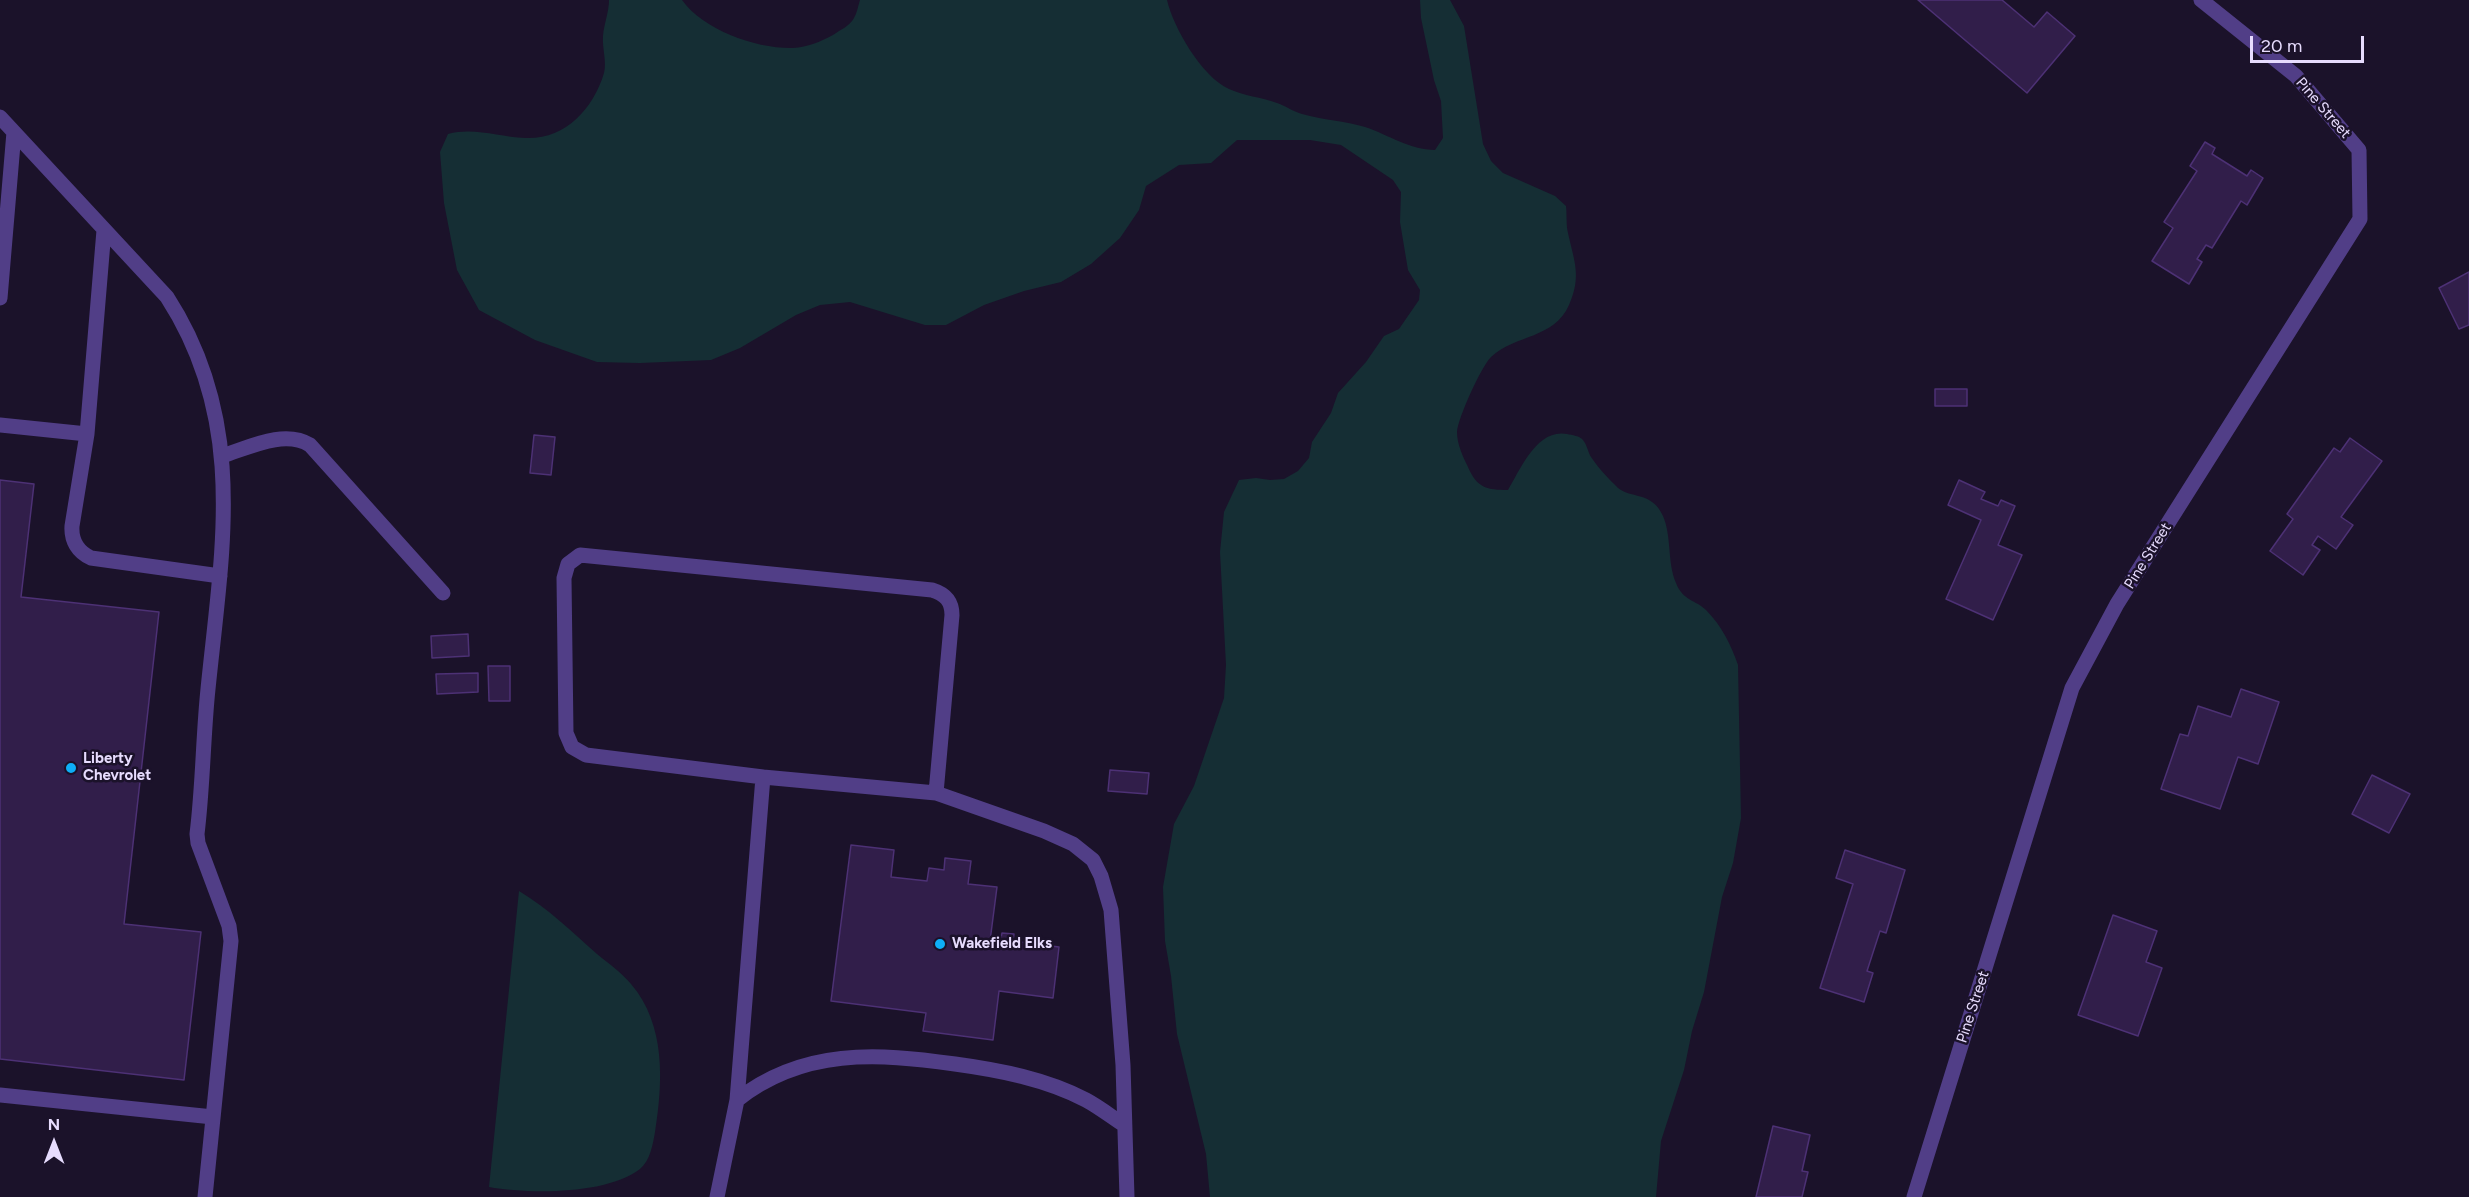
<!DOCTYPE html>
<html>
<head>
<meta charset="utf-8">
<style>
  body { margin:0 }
  #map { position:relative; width:2469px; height:1197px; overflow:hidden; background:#1b122a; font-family:Figtree,sans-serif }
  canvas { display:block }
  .north { position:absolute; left:24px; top:1113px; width:60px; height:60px; -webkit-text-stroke:4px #1b122a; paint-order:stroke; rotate:0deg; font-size:16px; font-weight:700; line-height:24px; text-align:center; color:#e7dcfe }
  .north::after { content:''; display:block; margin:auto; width:21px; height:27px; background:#e7dcfe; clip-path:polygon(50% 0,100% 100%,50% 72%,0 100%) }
  .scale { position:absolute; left:2250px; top:36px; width:114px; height:27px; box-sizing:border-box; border:3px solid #e7dcfe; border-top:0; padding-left:8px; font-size:18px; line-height:21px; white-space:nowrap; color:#e7dcfe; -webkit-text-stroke:4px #1b122a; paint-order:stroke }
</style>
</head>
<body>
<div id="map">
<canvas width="2469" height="1197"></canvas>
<div class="north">N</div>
<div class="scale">20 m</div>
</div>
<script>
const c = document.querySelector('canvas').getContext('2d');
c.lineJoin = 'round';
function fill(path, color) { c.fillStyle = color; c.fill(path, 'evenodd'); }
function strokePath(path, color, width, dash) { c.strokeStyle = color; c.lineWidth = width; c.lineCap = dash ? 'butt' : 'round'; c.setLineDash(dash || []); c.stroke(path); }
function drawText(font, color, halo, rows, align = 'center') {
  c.font = font + ' Figtree,sans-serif'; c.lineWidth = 5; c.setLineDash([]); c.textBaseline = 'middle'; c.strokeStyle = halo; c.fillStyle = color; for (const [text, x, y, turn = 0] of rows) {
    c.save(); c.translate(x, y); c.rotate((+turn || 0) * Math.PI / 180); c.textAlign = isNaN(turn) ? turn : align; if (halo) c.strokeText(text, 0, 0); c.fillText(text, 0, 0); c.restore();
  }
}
const green = new Path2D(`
  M609,0H682C703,30 757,49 793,48C808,47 820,42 833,35C840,30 850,26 854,18C857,13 858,6 860,0H1167C1173,27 1202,77 1229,89C1244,96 1261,97 1277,103C1286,106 1294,112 1302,114C1323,120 1345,121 1365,127C1389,135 1410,150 1435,150L1443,138L1441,101L1434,80L1421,18L1420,0H1450L1464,26L1483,144L1491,161L1503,173L1555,196L1566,206C1567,215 1566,225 1568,233C1574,261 1582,276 1569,305C1554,339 1516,334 1491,357C1481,367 1458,418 1457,432C1457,444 1463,457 1468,467C1477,488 1487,490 1508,490C1520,470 1537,428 1567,434C1572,435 1580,436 1583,440C1587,445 1588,452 1591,457C1599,469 1608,478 1618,488C1631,499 1652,491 1663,516C1672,537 1667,562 1676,583C1683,601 1696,600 1706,610C1722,626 1731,645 1738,665L1741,818L1733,863L1722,897L1704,992L1692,1031L1684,1070L1661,1141L1656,1197H1210L1206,1154L1177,1034L1171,976L1165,941L1163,887L1174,824L1194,786L1224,698L1226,665L1220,552L1224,512L1239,480L1256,478L1270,480L1284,479L1298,471L1309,458L1312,442L1331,413L1338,393L1366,362L1384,336L1399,329L1419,300L1420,290L1408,270L1400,222L1401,192L1393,180L1341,145L1310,140H1237L1211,163L1179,165L1146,186L1139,210L1120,238L1091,264L1061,282L1024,291L984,305L946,325H925L850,302L820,305L796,315L740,348L711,360L640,363L597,362L535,340L479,310L457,270L444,203L440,152L448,134C474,127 499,137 525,138C564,140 593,110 604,73C607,62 602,48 603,36C604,24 609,12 609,0Z
  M519,891C549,909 571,931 597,954C608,963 622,973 631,984C666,1025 663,1082 655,1132C653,1144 650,1161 640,1169C606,1195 529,1194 489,1187Z`);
const building = new Path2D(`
  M1918,0H2002L2034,27L2047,12L2075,36L2027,93Z
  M2205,142L2215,148L2212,154L2247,176L2251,170L2263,178L2247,205L2241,201L2212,248L2206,245L2197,259L2202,262L2189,284L2152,261L2173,228L2164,222L2197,171L2190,166Z
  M2469,272V325L2459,329L2439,288Z
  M1935,389H1967V406H1935Z
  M534,435L555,437L551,475L530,473Z
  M2350,438L2382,461L2341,517L2353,525L2336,549L2318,536L2312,545L2320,550L2303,575L2270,551L2293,519L2287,514L2334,448L2340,452Z
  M0,480L34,484L21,597L159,612L124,924L201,932L184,1080L0,1059Z
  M1959,480L1985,492L1981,499L1998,506L2001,500L2015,506L1998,545L2022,555L1993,620L1946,599L1981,520L1948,505Z
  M468,634L469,656L432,658L431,636Z
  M488,666H510V701H489Z
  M478,673V692L437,694L436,674Z
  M2241,689L2279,702L2258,764L2238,757L2220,809L2161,789L2180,734L2188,736L2198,706L2231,717Z
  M1110,770L1149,773L1147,794L1108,791Z
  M2372,775L2410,794L2389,833L2352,814Z
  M851,845L894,850L891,877L927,881L929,868L944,870L945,858L971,861L968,884L997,887L990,941L1000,942L1002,933L1014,934L1013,941L1059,947L1053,998L999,991L993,1040L923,1031L926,1013L831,1001Z
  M1845,850L1905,870L1886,933L1880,931L1867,971L1873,973L1864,1002L1820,988L1853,884L1836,878Z
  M2113,915L2157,931L2146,962L2162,968L2138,1036L2078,1015Z
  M1773,1126L1810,1135L1802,1171L1808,1172L1802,1197H1756Z`);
const lane = new Path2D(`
  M0,117L167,297C248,422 222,550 208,689C203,737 203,786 197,834L198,843L229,926L231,941L205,1197
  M104,230L87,434L72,526C71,541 78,552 91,558L220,576
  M0,298L14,132
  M0,425L87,434
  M222,456C248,448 284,429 310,445L443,593
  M763,777L936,793
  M0,1095L213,1117
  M737,1100C803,1048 877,1053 955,1064C999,1070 1046,1079 1086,1100C1099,1107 1112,1117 1124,1125
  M717,1197L737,1100L763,777L586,755L572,747L566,733L564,578L568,564L580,555L932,590C945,594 952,601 952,615L936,793L1044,831L1073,844L1093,860L1101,876L1111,910L1123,1065L1127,1197`);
const street = new Path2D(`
  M1914,1197L2072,688L2117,604L2360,219L2359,150L2296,76L2201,0`);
const markers = [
  [71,768,6,"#0eaef7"],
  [940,944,6,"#0eaef7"]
];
const streetNames = [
  ["Pine Street",2323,108,49],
  ["Pine Street",2148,556,-58],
  ["Pine Street",1973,1007,-72]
];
const poiNames = [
  ["Liberty",83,759],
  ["Chevrolet",83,776],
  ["Wakefield Elks",952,944]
];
fill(green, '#152e34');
fill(building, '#311e4a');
strokePath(building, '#4d3175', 1.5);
strokePath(lane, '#513e87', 15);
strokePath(street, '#513e87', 15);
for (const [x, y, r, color] of markers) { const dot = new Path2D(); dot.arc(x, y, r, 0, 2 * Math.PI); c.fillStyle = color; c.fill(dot); strokePath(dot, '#1b122a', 2); }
drawText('15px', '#e7dcfe', '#1b122a', streetNames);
drawText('bold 15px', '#e7dcfe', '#1b122a', poiNames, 'left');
</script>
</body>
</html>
